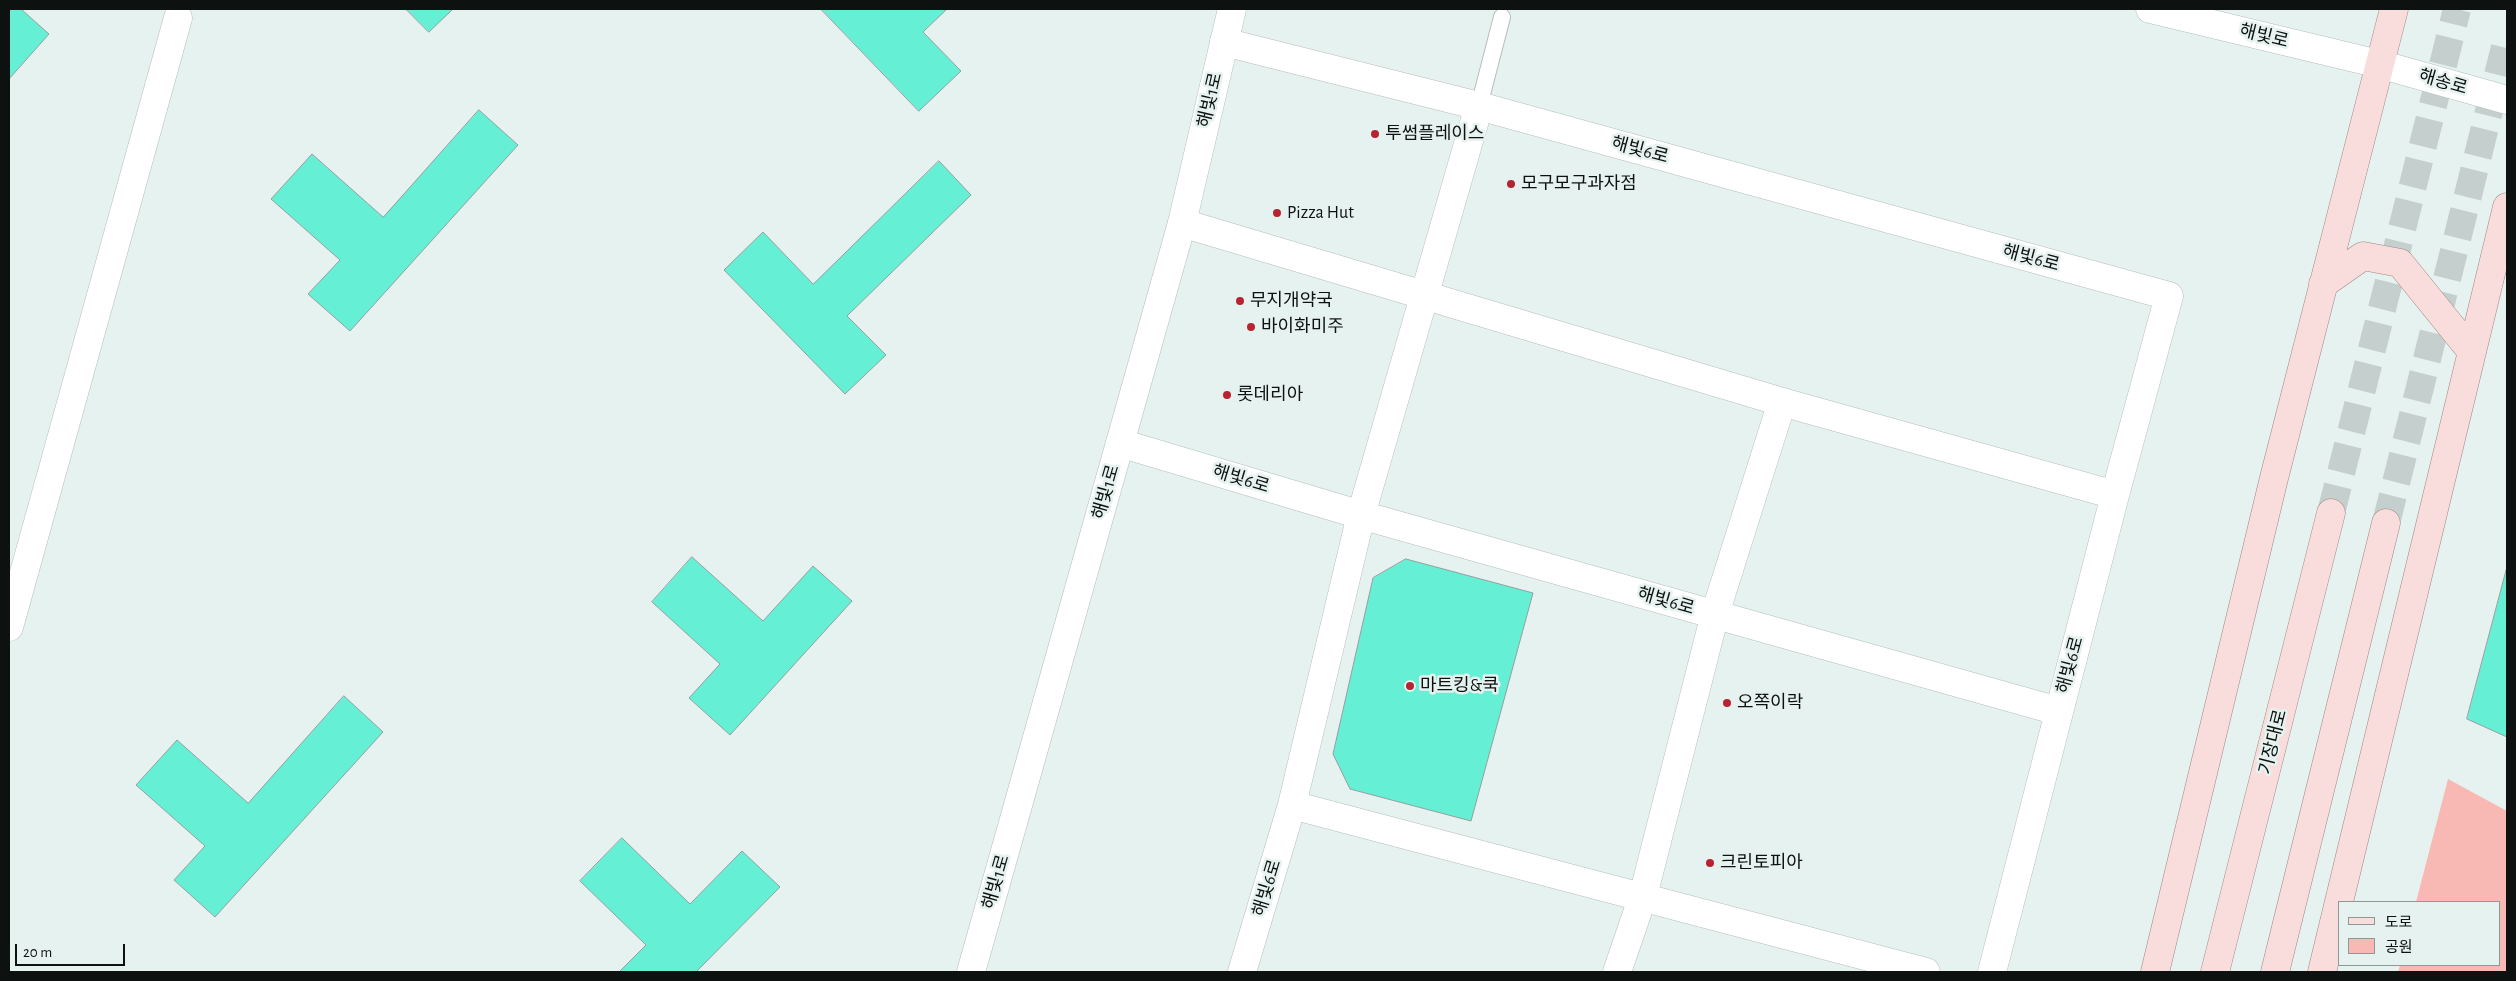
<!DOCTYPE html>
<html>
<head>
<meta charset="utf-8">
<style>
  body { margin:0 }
  #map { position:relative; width:2516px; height:981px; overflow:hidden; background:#e6f2ef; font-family:"Alegreya Sans","Noto Sans KR",sans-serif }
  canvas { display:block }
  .frame { position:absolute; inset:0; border:10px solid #0d1110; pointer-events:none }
  .legend { position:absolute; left:2338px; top:901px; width:162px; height:65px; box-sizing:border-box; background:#e6f2ef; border:1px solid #8f9896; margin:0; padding:6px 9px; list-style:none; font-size:15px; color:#0d1110 }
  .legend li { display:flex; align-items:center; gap:10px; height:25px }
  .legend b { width:25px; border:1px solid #8f9896 }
  .scale { position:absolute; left:15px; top:944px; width:110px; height:22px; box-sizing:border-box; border:2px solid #0d1110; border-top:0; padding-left:6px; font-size:15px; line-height:18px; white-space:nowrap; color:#0d1110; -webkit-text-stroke:4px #e6f2ef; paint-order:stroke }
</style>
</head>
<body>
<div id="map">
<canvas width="2516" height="981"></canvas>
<div class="frame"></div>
<ul class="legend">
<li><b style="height:6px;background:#f8dddc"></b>도로</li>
<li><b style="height:14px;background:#f8b8b4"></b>공원</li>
</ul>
<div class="scale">20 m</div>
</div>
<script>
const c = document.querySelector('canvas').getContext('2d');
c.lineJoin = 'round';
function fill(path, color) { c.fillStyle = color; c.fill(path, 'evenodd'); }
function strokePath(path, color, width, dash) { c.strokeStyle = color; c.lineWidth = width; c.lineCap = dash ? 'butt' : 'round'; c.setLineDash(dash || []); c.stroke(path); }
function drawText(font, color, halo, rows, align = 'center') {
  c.font = font + ' "Alegreya Sans","Noto Sans KR",sans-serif'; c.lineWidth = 5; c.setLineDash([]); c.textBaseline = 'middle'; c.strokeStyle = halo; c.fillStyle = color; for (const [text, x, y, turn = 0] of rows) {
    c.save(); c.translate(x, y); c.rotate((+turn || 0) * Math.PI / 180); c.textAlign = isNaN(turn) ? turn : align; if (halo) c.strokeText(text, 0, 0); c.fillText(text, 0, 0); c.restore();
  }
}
const green = new Path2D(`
  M2448,779L2507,811V972H2398L2400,965H2500V902H2416Z`);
const building = new Path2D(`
  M9,9H21L49,34L9,79Z
  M406,9H453L429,32Z
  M821,9H947L923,32L961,71L919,111Z
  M479,110L518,145L350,331L308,294L340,260L271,199L312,154L383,217Z
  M939,161L971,195L847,316L886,355L845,394L724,270L763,232L813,284Z
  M692,557L763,621L813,566L852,601L730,735L689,698L720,664L652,602Z
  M1406,559L1533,593L1471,821L1350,789L1333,754L1373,578Z
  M2507,567V737L2467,719Z
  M344,696L383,732L215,917L174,880L205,846L136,785L177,740L248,803Z
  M622,838L690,904L742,851L780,887L696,972H619L646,945L580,881Z`);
const primaryTunnel = new Path2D(`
  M2331,513L2457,9
  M2386,523L2507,39`);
const lane = new Path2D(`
  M1479,106L1502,17`);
const street = new Path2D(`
  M1224,42L1479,106L2169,296L2115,495L1992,972
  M1182,223L1782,402L2115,495
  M1120,443L1361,515L2058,711
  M9,627L178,18
  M1292,805L1926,972
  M1242,972L1292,805L1361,515L1479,106
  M1617,972L1643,896L1715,614L1782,402`);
const secondary = new Path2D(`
  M2150,9L2379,64L2507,100
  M971,972L1182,223L1232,9`);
const primary = new Path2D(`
  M2323,284L2363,256L2400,263L2472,352
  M2155,972L2274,478L2394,9
  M2215,972L2331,513
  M2275,972L2386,523
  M2322,972L2507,207`);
const markers = [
  [1375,134,5,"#b52430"],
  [1511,184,5,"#b52430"],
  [1277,213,5,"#b52430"],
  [1240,301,5,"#b52430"],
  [1251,327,5,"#b52430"],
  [1227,395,5,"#b52430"],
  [1410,686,5,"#b52430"],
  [1727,703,5,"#b52430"],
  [1710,863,5,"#b52430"]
];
const streetNames = [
  ["해빛로",2264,36,14],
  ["해송로",2443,82,16],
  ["해빛1로",1210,100,-77],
  ["해빛6로",1640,150,15],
  ["해빛6로",2031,258,15],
  ["해빛6로",1241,479,17],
  ["해빛1로",1106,492,-74],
  ["해빛6로",1666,601,16],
  ["해빛6로",2070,665,-75],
  ["기장대로",2273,742,-76],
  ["해빛1로",996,882,-74],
  ["해빛6로",1267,888,-73]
];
const poiNames = [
  ["투썸플레이스",1385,134],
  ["모구모구과자점",1521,184],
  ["Pizza Hut",1287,213],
  ["무지개약국",1250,301],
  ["바이화미주",1261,327],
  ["롯데리아",1237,395],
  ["마트킹&쿡",1420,686],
  ["오쪽이락",1737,703],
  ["크린토피아",1720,863]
];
fill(green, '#f8b8b4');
fill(building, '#65f0d6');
strokePath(building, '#949f9c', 1);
strokePath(primaryTunnel, '#c5d0ce', 28, [28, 14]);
strokePath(lane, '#b4bfbc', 18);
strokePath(street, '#b4bfbc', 29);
strokePath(secondary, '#b4bfbc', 29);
strokePath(primary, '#a28785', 29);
strokePath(lane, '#fff', 16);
strokePath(street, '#fff', 28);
strokePath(secondary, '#fff', 28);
strokePath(primary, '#f8dddc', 28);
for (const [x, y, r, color] of markers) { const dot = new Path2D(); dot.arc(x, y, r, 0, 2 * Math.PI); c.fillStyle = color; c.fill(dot); strokePath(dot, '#e6f2ef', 2); }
drawText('18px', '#0d1110', '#e6f2ef', streetNames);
drawText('18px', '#0d1110', '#e6f2ef', poiNames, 'left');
</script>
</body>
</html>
